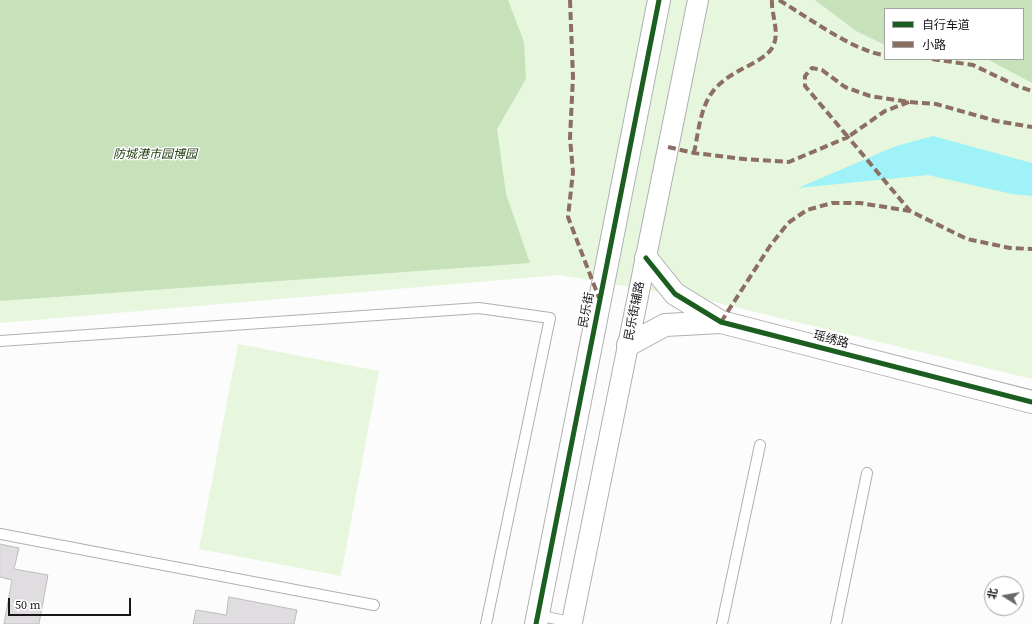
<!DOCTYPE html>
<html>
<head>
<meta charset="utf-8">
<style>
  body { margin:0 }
  #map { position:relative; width:1032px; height:624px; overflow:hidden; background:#fdfcfd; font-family:"Source Serif 4","Noto Sans SC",serif }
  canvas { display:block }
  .legend { position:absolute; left:884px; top:8px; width:140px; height:52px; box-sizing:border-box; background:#fff; border:1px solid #a3a1a3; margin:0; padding:5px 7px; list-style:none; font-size:12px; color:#19141a }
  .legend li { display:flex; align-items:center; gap:8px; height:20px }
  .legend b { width:20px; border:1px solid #a3a1a3 }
  .north { position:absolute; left:984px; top:576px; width:40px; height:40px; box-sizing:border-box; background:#fff; border:1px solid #a3a1a3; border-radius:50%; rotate:281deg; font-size:11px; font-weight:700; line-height:16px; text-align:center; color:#19141a }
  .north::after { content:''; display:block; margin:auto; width:14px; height:18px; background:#696569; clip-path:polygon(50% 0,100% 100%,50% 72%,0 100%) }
  .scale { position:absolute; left:8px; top:598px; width:123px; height:18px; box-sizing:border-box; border:2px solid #19141a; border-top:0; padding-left:5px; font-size:12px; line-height:14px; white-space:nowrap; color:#19141a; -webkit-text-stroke:3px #fff; paint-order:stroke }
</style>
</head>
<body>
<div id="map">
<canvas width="1032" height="624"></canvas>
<ul class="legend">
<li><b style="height:5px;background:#1b5e20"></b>自行车道</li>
<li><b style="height:5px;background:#8d6e63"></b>小路</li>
</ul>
<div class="north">北</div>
<div class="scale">50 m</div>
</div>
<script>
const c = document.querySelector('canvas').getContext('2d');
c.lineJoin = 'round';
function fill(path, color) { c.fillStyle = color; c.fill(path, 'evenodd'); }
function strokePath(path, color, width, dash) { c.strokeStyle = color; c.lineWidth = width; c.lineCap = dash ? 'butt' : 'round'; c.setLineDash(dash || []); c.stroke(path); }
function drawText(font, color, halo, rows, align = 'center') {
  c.font = font + ' "Source Serif 4","Noto Sans SC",serif'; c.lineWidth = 3; c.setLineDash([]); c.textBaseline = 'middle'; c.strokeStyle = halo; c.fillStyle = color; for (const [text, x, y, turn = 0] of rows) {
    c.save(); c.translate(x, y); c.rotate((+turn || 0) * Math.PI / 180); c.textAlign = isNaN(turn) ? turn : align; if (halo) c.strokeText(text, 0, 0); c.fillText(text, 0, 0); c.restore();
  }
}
const green = new Path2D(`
  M0,0H1032V379L706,300L560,275L0,323ZM885,9H1023V59H885Z
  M238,344L379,371L341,576L199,549Z`);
const forest = new Path2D(`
  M0,0H508L524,42L526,79L497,129L506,194L530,263L0,301Z
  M815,0H1032V83L987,59H1023V9H885V45L856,31Z`);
const water = new Path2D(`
  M933,136L1032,163V196L1012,194L928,175L798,188L896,146Z`);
const building = new Path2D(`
  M0,544L19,548L14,569L48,575L39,624H4L12,580L0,577Z
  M229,597L297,610L294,624H193L196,610L226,615Z`);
const lane = new Path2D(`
  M0,341L479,308L550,318L486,624
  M0,534L374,605
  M537,615L575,623
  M722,624L760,445
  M836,624L867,473`);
const street = new Path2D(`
  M572,622L698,0`);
const secondary = new Path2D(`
  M646,258L675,294L721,322L1032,402
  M628,345L665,325L721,322
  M536,624L659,0`);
const quiet = new Path2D(`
  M570,0L573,77L570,138L573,172L568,217L599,298
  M779,0C805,16 829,33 856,46C866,50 874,54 885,55
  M932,59L973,65L1017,86L1032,91
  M909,102L885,111L848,137L805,86V76L812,68L822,70L845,87L870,96L909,102L936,104L996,121L1032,127
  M668,147L694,153L744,159L789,162L848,137L910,211L967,239L1010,248L1032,249
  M694,153C698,134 700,110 711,94C718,83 731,75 742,69C750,65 768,56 772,48C781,34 771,15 772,0
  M721,322L770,246L788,223L807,210L832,203H860L910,211`);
const cycleway = new Path2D(`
  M646,258L675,294L721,322L1032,402
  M536,624L659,0`);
const parkNames = [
  ["防城港市园博园",155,155]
];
const streetNames = [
  ["民乐街",587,310,-79],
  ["民乐街辅路",635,311,-79],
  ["瑶绣路",831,340,15]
];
fill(green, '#e6f7de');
fill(forest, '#c7e1bb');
fill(water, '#9ef2f8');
fill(building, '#e0dde0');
strokePath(building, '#bdbbbd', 1);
strokePath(lane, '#b1aeb2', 12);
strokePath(street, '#b1aeb2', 22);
strokePath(secondary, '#b1aeb2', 24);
strokePath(lane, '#fff', 10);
strokePath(street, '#fff', 20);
strokePath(secondary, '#fff', 22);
strokePath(quiet, '#8d6e63', 4, [8, 4]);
strokePath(cycleway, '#1b5e20', 5);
drawText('italic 12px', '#1c3a0a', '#fff', parkNames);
drawText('12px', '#19141a', '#fff', streetNames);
</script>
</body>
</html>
